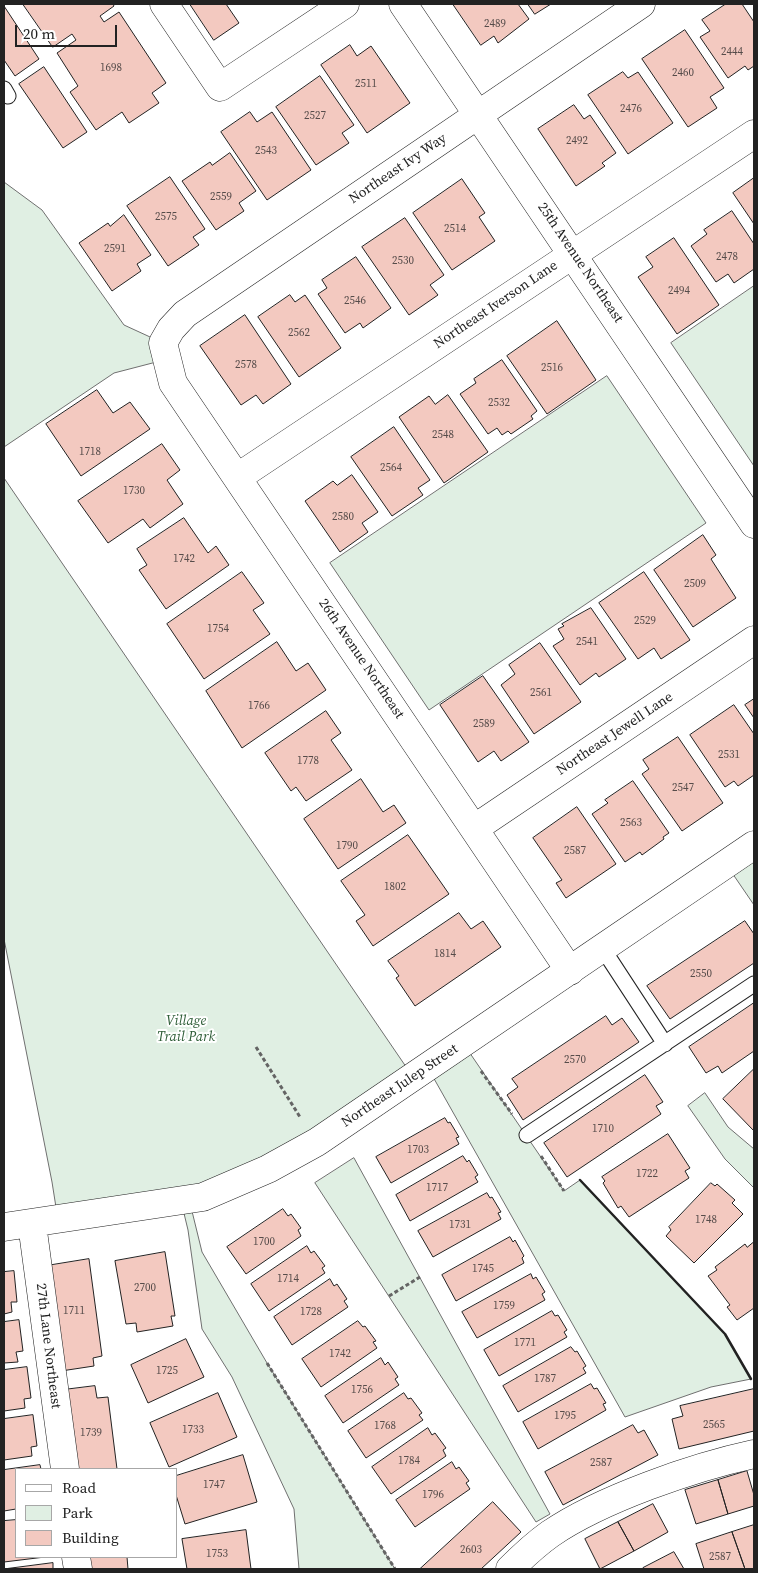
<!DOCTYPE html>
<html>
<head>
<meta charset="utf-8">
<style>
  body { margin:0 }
  #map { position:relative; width:758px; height:1573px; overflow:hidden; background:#fff; font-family:"Source Serif 4",serif }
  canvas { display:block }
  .frame { position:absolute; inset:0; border:5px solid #222; pointer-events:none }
  .legend { position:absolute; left:15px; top:1468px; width:162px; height:90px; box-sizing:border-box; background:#fff; border:1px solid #a7a7a7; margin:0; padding:6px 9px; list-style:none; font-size:15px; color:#222 }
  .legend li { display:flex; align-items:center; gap:10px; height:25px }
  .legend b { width:25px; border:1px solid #a7a7a7 }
  .scale { position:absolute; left:15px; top:25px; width:102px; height:22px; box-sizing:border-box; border:2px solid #222; border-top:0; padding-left:6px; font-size:15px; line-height:18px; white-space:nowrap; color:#222; -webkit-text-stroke:4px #fff; paint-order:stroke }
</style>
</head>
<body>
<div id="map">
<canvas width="758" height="1573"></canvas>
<div class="frame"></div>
<ul class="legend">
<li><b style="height:6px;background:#fff"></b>Road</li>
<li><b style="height:14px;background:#e0efe3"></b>Park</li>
<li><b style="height:14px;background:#f3c9c0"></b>Building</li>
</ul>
<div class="scale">20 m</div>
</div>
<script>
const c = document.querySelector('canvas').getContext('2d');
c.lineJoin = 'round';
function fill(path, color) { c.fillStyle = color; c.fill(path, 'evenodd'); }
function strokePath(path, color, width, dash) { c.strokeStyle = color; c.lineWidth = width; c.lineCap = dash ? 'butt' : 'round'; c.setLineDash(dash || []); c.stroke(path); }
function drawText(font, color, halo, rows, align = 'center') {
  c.font = font + ' "Source Serif 4",serif'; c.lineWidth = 4; c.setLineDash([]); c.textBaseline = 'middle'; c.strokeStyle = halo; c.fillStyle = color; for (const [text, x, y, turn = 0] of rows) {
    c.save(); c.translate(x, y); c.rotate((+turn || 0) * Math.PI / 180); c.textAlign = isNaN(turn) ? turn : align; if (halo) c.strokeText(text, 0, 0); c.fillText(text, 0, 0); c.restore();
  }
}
const green = new Path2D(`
  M4,182L42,210L124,325L161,342L164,360L114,373L4,447Z
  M754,286V466L671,343Z
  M607,376L706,523L429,710L330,563Z
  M4,478L413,1077L189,1199L202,1252L267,1363L395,1569H299L294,1509L232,1377L202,1329L188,1230L181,1201L58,1220L52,1182L4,939Z
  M754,845V905L726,864Z
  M463,1043L564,1191L580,1180L725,1334L751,1379L711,1387L625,1417L428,1068Z
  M705,1093L728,1127L754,1149V1188L725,1159L688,1106Z
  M354,1158L550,1514L536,1522L315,1183Z`);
const building = new Path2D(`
  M23,4H113L114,6L100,16L104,22L119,12L166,83L152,93L159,103L129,123L122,112L96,130L70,92L78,86L57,53L76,40L72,34L53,47Z
  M190,4H226L239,23L214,40Z
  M453,4H518L529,19L498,43L494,36L481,45Z
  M528,4H551L535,14Z
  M726,4H742L754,22V66L748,70L745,66L728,78L700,37L710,31L702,20Z
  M4,6L39,59L15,76L4,60Z
  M685,30L724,88L710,97L717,108L688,127L642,59Z
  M350,45L357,56L371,46L410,103L367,133L321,65Z
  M44,67L87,132L63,148L19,84Z
  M623,72L628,78L638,72L673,123L628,154L588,95Z
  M320,76L354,125L342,133L349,143L316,165L276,107Z
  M574,105L584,119L590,115L616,153L602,163L605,166L576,186L538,129Z
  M250,112L257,122L272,112L311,170L267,200L221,132Z
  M230,153L256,191L239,203L244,211L216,230L182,181L210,162L212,165Z
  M170,177L205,229L193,237L199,245L168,266L127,206Z
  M754,178V224L733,193Z
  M462,179L485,213L479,217L495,241L452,270L413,213Z
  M732,211L754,244V269L734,283L728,274L716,282L691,246L707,234L704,230Z
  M124,215L151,255L137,264L141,271L112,291L79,243L108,223L110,226Z
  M405,218L444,275L430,285L438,295L409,315L362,247Z
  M674,238L719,305L677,334L638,277L653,267L646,257Z
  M356,257L391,308L363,328L360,323L345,333L318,294L327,288L322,280Z
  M290,295L295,302L305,295L341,348L299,377L258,317Z
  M245,315L291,384L263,404L256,395L241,405L200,346Z
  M557,321L596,380L547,414L507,356Z
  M502,360L537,411L531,416L533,419L511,434L508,431L502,435L497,428L488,434L460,394L476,383L474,379Z
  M97,390L113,413L130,402L150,429L81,476L46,424Z
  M448,395L488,452L444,483L399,417L429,396L435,404Z
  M394,427L430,480L418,488L423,495L392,516L351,457Z
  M162,444L180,470L167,480L183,504L150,528L143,519L108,543L78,501Z
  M352,475L378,512L362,523L368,532L340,552L305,501L333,481L337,485Z
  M184,518L208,553L216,546L229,565L166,609L139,570L147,565L137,549Z
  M703,535L716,555L711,559L736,598L693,627L654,570Z
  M242,572L264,603L253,610L270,634L204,679L167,624Z
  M644,572L690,640L661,659L654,648L638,659L599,603Z
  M591,608L626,659L599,677L596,673L580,685L553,646L564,639L558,629L564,626L562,624Z
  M277,642L296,671L308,663L326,690L242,748L206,691Z
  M540,643L581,702L534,734L501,685L515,674L509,665Z
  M483,676L529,742L501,761L494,751L478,762L440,705Z
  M754,699V718L745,705Z
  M734,705L754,734V775L738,786L734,781L725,787L690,735Z
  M326,711L341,733L331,740L352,770L306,801L296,787L291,791L265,753Z
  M678,737L723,803L682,831L642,774L649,769L643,760Z
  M361,779L383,812L394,805L406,823L338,869L304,819Z
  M633,781L669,833L663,837L664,839L642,855L640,852L625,862L592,814L608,803L605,800Z
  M577,807L616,864L566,898L556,883L562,880L533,838Z
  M408,835L449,894L373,946L356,921L365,915L341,881Z
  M459,913L471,929L483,921L501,947L415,1006L396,978L399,976L388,961Z
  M745,921L754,934V963L670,1019L647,986Z
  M754,1003V1051L722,1073L718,1066L706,1073L689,1047Z
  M606,1016L612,1025L622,1018L639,1042L523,1120L507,1095L518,1087L512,1079Z
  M754,1069V1131L723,1099Z
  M645,1075L663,1102L656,1106L661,1114L567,1177L544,1143Z
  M445,1118L448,1123L450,1122L459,1137L456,1138L459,1144L391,1183L376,1157Z
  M668,1134L690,1168L685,1171L689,1178L629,1217L621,1206L618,1208L603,1183L605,1181L602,1177Z
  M463,1156L467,1162L469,1160L478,1175L475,1177L478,1182L410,1221L396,1195Z
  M711,1183L715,1186L717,1184L735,1200L732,1203L743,1214L694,1263L666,1236L671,1230L669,1227Z
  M487,1193L490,1198L492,1197L501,1212L498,1213L501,1219L433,1257L418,1231Z
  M283,1209L288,1216L291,1214L301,1228L298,1230L301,1236L246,1274L227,1247Z
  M510,1237L513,1242L515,1240L524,1256L522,1258L524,1263L456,1301L442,1275Z
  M754,1242V1308L737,1320L727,1307L730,1305L708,1276L717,1270L715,1267L745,1244L747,1247Z
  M307,1246L311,1253L314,1251L325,1266L322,1268L325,1273L269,1311L251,1284Z
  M165,1252L175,1316H171L173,1326L137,1332L136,1323L126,1324L115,1261Z
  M89,1259L102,1356L93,1358L94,1366L61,1371L46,1266Z
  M14,1271L17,1302H11L12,1312L4,1314V1272Z
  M531,1274L533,1279L536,1277L545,1292L542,1294L545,1300L477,1338L462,1312Z
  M330,1279L334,1286L337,1284L347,1299L344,1301L348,1307L292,1345L274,1317Z
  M552,1311L555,1316L558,1315L567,1330L564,1332L567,1337L499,1376L484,1350Z
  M19,1320L23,1351L16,1352L18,1362L4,1363V1322Z
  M358,1321L363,1327L365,1326L376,1341L373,1342L377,1348L321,1387L302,1359Z
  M186,1339L204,1377L148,1403L131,1365Z
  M571,1347L575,1352L577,1351L586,1366L583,1368L586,1373L518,1412L503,1386Z
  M381,1358L385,1365L388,1362L398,1377L395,1379L399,1385L343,1423L325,1396Z
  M27,1367L31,1398L24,1399L25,1408L4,1411V1370Z
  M591,1384L594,1389L597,1388L606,1403L603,1404L606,1410L538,1449L523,1422Z
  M95,1386L97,1398L108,1397L117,1469H73L63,1390Z
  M754,1389V1431L679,1449L672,1419L683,1416L680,1406Z
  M218,1393L237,1437L169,1467L150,1423Z
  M404,1393L408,1399L411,1398L422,1413L419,1415L423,1420L366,1458L348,1431Z
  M33,1415L37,1446L31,1447L32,1456L4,1460V1419Z
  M633,1425L638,1433L644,1430L658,1455L563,1505L545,1472Z
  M428,1428L432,1435L435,1433L446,1448L443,1450L446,1456L391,1494L372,1467Z
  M243,1455L257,1502L185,1524L176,1495V1476Z
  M452,1462L456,1469L459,1467L469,1481L466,1483L470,1489L415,1527L396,1500Z
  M40,1465L41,1469H16V1509L4,1511V1470Z
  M747,1471L754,1495V1506L728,1514L718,1480Z
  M718,1480L728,1514L696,1524L685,1490Z
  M493,1502L521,1532L481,1569H420Z
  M653,1504L668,1532L634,1551L618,1522Z
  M16,1520V1557H45L4,1562V1521Z
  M618,1522L634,1551L600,1569L585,1539Z
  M754,1525V1569H745L732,1532Z
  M246,1530L251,1569H187L182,1539Z
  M732,1532L745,1569H704L696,1544Z
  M674,1552L684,1569H643V1568Z
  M83,1557H127L128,1569H85Z
  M53,1563V1569H4Z`);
const path = new Path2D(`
  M256,1047L300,1117
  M481,1071L512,1114
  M541,1156L564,1191
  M389,1296L420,1277
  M267,1363L395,1569`);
const lane = new Path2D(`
  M4,89L8,96
  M603,949L665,1044
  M527,1135L754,984`);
const street = new Path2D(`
  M164,4L220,87L345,4
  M403,4L754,524
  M238,477L754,134
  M475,828L754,640
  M570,971L173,383L163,343L171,329L185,314L641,4
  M32,1224L65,1469
  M4,1227L203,1197L268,1169L317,1142L754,845
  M76,1557L78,1569
  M510,1569C522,1557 536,1544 550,1534C601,1499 694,1467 754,1454`);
const wall = new Path2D(`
  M580,1180L725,1334L751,1379`);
const numberNames = [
  ["2489",495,24],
  ["2444",732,52],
  ["1698",111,68],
  ["2460",683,73],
  ["2511",366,84],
  ["2476",631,109],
  ["2527",315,116],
  ["2492",577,141],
  ["2543",266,151],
  ["2559",221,197],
  ["2575",166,217],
  ["2514",455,229],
  ["2591",115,249],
  ["2478",727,257],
  ["2530",403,261],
  ["2494",679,291],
  ["2546",355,301],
  ["2562",299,333],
  ["2578",246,365],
  ["2516",552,368],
  ["2532",499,403],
  ["2548",443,435],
  ["1718",90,452],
  ["2564",391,468],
  ["1730",134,491],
  ["2580",343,517],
  ["1742",184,559],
  ["2509",695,584],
  ["2529",645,621],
  ["1754",218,629],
  ["2541",587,642],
  ["2561",541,693],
  ["1766",259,706],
  ["2589",484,724],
  ["2531",729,755],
  ["1778",308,761],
  ["2547",683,788],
  ["2563",631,823],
  ["1790",347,846],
  ["2587",575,851],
  ["1802",395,887],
  ["1814",445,954],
  ["2550",701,974],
  ["2570",575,1060],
  ["1710",603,1129],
  ["1703",418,1150],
  ["1722",647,1174],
  ["1717",437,1188],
  ["1748",706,1220],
  ["1731",460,1225],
  ["1700",264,1242],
  ["1745",483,1269],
  ["1714",288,1279],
  ["2700",145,1288],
  ["1759",504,1306],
  ["1711",74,1311],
  ["1728",311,1312],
  ["1771",525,1343],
  ["1742",340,1354],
  ["1725",167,1371],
  ["1787",545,1379],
  ["1756",362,1390],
  ["1795",565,1416],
  ["2565",714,1425],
  ["1768",385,1426],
  ["1733",193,1430],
  ["1739",91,1433],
  ["1784",409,1461],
  ["2587",601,1463],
  ["1747",214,1485],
  ["1796",433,1495],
  ["2603",471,1550],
  ["1753",217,1554],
  ["2587",720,1557]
];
const streetNames = [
  ["Northeast Ivy Way",398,169,-34],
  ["25th Avenue Northeast",580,263,56],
  ["Northeast Iverson Lane",496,305,-34],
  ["26th Avenue Northeast",361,659,56],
  ["Northeast Jewell Lane",615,734,-34],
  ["Northeast Julep Street",400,1086,-34],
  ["27th Lane Northeast",48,1346,83]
];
const parkNames = [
  ["Village",186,1021],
  ["Trail Park",186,1037]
];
fill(green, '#e0efe3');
strokePath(green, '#6f6f6f', 1);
fill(building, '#f3c9c0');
strokePath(building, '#222', 1);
strokePath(lane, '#222', 17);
strokePath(street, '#222', 29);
strokePath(path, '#646464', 3, [4, 2.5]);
strokePath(lane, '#fff', 15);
strokePath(street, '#fff', 28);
strokePath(wall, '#222', 2.5);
drawText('11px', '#564c4a', null, numberNames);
drawText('14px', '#222', '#fff', streetNames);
drawText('italic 14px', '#2f5e38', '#fff', parkNames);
</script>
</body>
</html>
